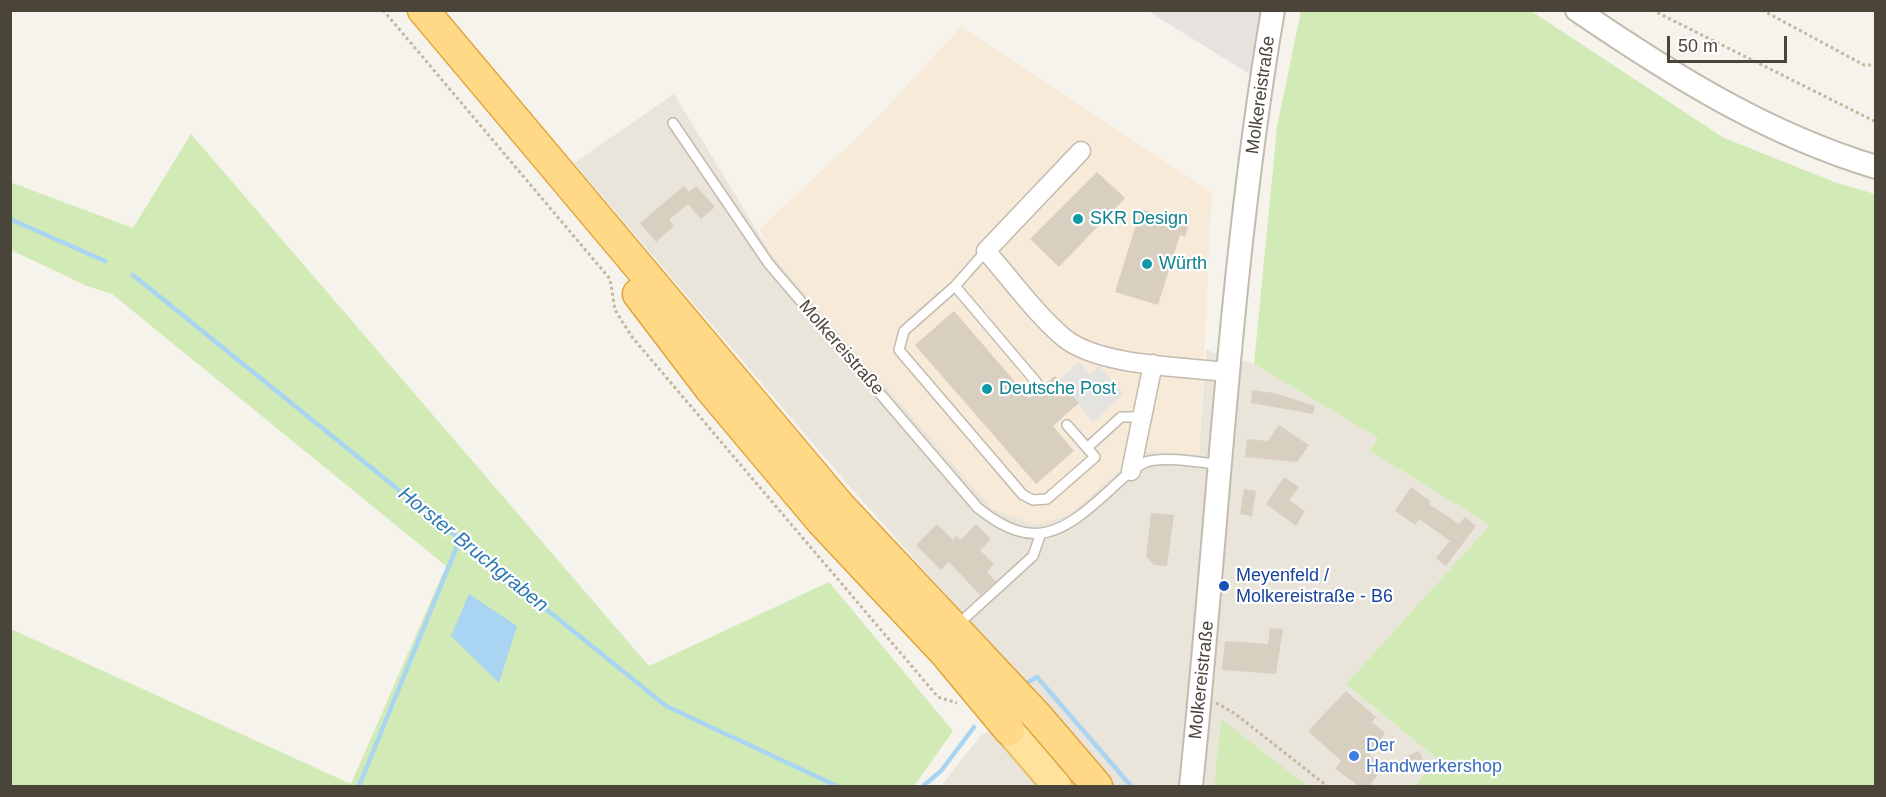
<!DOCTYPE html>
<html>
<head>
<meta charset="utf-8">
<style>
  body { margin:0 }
  #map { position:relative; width:1886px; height:797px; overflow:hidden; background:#f6f3ec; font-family:Helvetica,sans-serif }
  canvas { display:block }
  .frame { position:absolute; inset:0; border:12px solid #4b4439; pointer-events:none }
  .scale { position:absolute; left:1667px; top:36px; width:120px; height:27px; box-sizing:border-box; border:3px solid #4b4439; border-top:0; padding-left:8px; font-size:18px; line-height:21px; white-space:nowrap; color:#4b4439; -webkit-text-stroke:4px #fff; paint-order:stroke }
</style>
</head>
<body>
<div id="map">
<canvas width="1886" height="797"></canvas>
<div class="frame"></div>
<div class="scale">50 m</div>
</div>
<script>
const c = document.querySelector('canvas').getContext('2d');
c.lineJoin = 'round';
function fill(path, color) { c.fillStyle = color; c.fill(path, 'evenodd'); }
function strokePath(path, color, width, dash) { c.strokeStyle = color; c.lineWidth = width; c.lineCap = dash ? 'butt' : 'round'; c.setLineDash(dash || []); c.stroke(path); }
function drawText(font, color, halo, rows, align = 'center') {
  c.font = font + ' Helvetica,sans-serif'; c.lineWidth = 4.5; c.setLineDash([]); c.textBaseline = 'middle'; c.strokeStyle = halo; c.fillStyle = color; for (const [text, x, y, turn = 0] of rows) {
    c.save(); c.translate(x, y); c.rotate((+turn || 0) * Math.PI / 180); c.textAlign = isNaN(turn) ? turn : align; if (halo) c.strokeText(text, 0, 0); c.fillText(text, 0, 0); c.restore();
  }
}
const residential = new Path2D(`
  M674,94L773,257L1105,481L1143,451L1199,454L1206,350L1254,364L1378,438L1370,451L1490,525L1346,684L1437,759L1414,786H1308L1221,719L1214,786H941L980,736L1043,704L845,481L574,163Z`);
const commercial = new Path2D(`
  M961,27L1212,192L1199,454L1143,451L1068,516L1035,525L991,508L773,257L760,229L873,122Z`);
const industrial = new Path2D(`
  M1148,11H1286L1272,88Z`);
const green = new Path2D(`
  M1301,11H1531L1724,138L1837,183L1875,194V786H1414L1437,759L1346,684L1490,525L1370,451L1378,438L1254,364L1277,127Z
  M191,134L649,666L829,582L953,731L914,786H11V629L351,784L446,566L112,294L87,286L11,250L10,182L133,228Z
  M1221,719L1308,786H1214Z`);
const parking = new Path2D(`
  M1079,362L1090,375L1099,366L1124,394L1093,422L1059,380Z`);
const water = new Path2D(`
  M469,594L517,626L499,683L451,636Z`);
const stream = new Path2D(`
  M10,219L105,261
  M133,275L666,706L837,786
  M1028,682L1037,677L1131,786
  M359,786L460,539
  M923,786L941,771L974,727`);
const building = new Path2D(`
  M1097,172L1125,198L1059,267L1030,239Z
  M684,186L689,192L696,186L715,207L701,219L688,204L669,220L674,226L656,242L640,223Z
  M1141,209L1189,224L1185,237L1180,235L1158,305L1115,292Z
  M954,311L1029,398L1055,376L1079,403L1053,426L1074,451L1036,484L915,345Z
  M1252,390L1274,393L1315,406L1313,414L1251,403Z
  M1279,425L1309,445L1297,462L1245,457L1247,439L1268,441Z
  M1284,477L1299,487L1289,500L1305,511L1296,526L1266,504Z
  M1411,487L1431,502L1429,504L1459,524L1465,517L1476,526L1446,566L1436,558L1450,541L1419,519L1415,525L1395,511Z
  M1244,489L1256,491L1252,516L1240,514Z
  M1151,513L1174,515L1167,566L1154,565L1146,557Z
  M937,524L953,540L956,536L961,540L976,524L991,539L980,550L994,564L987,572L996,581L980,595L949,562L941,570L916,545Z
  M1270,628L1283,629L1276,674L1222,670L1225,641L1268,644Z
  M1346,691L1376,717L1372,722L1385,733L1370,755L1384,767L1369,786H1359L1335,769L1341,761L1308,731Z
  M1419,751L1425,763L1413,769L1407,756Z`);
const path = new Path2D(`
  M383,10L610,279L615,310L632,337L938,697L957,703
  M1652,10L1876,122
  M1762,10L1864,65H1876
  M1216,703L1234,713L1327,786`);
const service = new Path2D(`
  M673,123L769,264L978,508C1034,553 1063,533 1110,490C1121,480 1132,468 1146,462C1163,456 1202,462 1220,465
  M986,251L955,286L904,331L899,350L1023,495L1033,500L1047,499L1095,457L1067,425
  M955,286L1037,383
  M1087,448L1121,417H1142
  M966,617L1033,556L1041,533`);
const minor = new Path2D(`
  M1081,151L986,251C1011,279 1034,312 1063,337C1097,366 1183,367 1228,372
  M1131,471L1153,364`);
const tertiary = new Path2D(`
  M1577,10C1671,74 1766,134 1876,167
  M1191,786C1218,528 1229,267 1273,10`);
const primary = new Path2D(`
  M1009,730L1057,786`);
const trunk = new Path2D(`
  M423,10L840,506L1038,717L1097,786
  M638,294L711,390L822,522L944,652L1009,730`);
const markers = [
  [1078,219,6,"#0f9aa8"],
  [1147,264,6,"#0f9aa8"],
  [987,389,6,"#0f9aa8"],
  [1224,586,6,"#1a4fb4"],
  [1354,756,6,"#3f7fe0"]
];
const streetNames = [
  ["Molkereistraße",1261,95,-82],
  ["Molkereistraße",841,348,49],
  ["Molkereistraße",1202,680,-84]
];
const cultureNames = [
  ["SKR Design",1090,219],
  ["Würth",1159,264],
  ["Deutsche Post",999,389]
];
const transitNames = [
  ["Meyenfeld /",1236,576],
  ["Molkereistraße - B6",1236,597]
];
const shopNames = [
  ["Der",1366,746],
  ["Handwerkershop",1366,767]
];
const waterNames = [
  ["Horster Bruchgraben",473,550,39]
];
fill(residential, '#eae5da');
fill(commercial, '#f7ead8');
fill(industrial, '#e6e2dd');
fill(green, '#d2eab5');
fill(parking, '#e5e3e0');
fill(water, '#a9d4f2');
strokePath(stream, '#a9d4f2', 4.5);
fill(building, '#d8cfc1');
strokePath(service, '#c2bbae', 12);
strokePath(minor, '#c2bbae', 21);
strokePath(tertiary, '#c2bbae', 26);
strokePath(primary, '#e6c16a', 32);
strokePath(trunk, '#e0a43c', 33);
strokePath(path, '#c4b79f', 3, [3, 3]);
strokePath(service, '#fff', 9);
strokePath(minor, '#fff', 18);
strokePath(tertiary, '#fff', 22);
strokePath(primary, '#ffe39c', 28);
strokePath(trunk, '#ffd985', 30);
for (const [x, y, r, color] of markers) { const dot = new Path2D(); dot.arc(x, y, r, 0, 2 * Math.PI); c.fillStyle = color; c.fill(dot); strokePath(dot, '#fff', 2); }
drawText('18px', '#4b4439', '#fff', streetNames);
drawText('18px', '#0d838f', '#fff', cultureNames, 'left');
drawText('18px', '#164399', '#fff', transitNames, 'left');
drawText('18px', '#366cbe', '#fff', shopNames, 'left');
drawText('italic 20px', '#2e7ab2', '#fff', waterNames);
</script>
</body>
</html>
